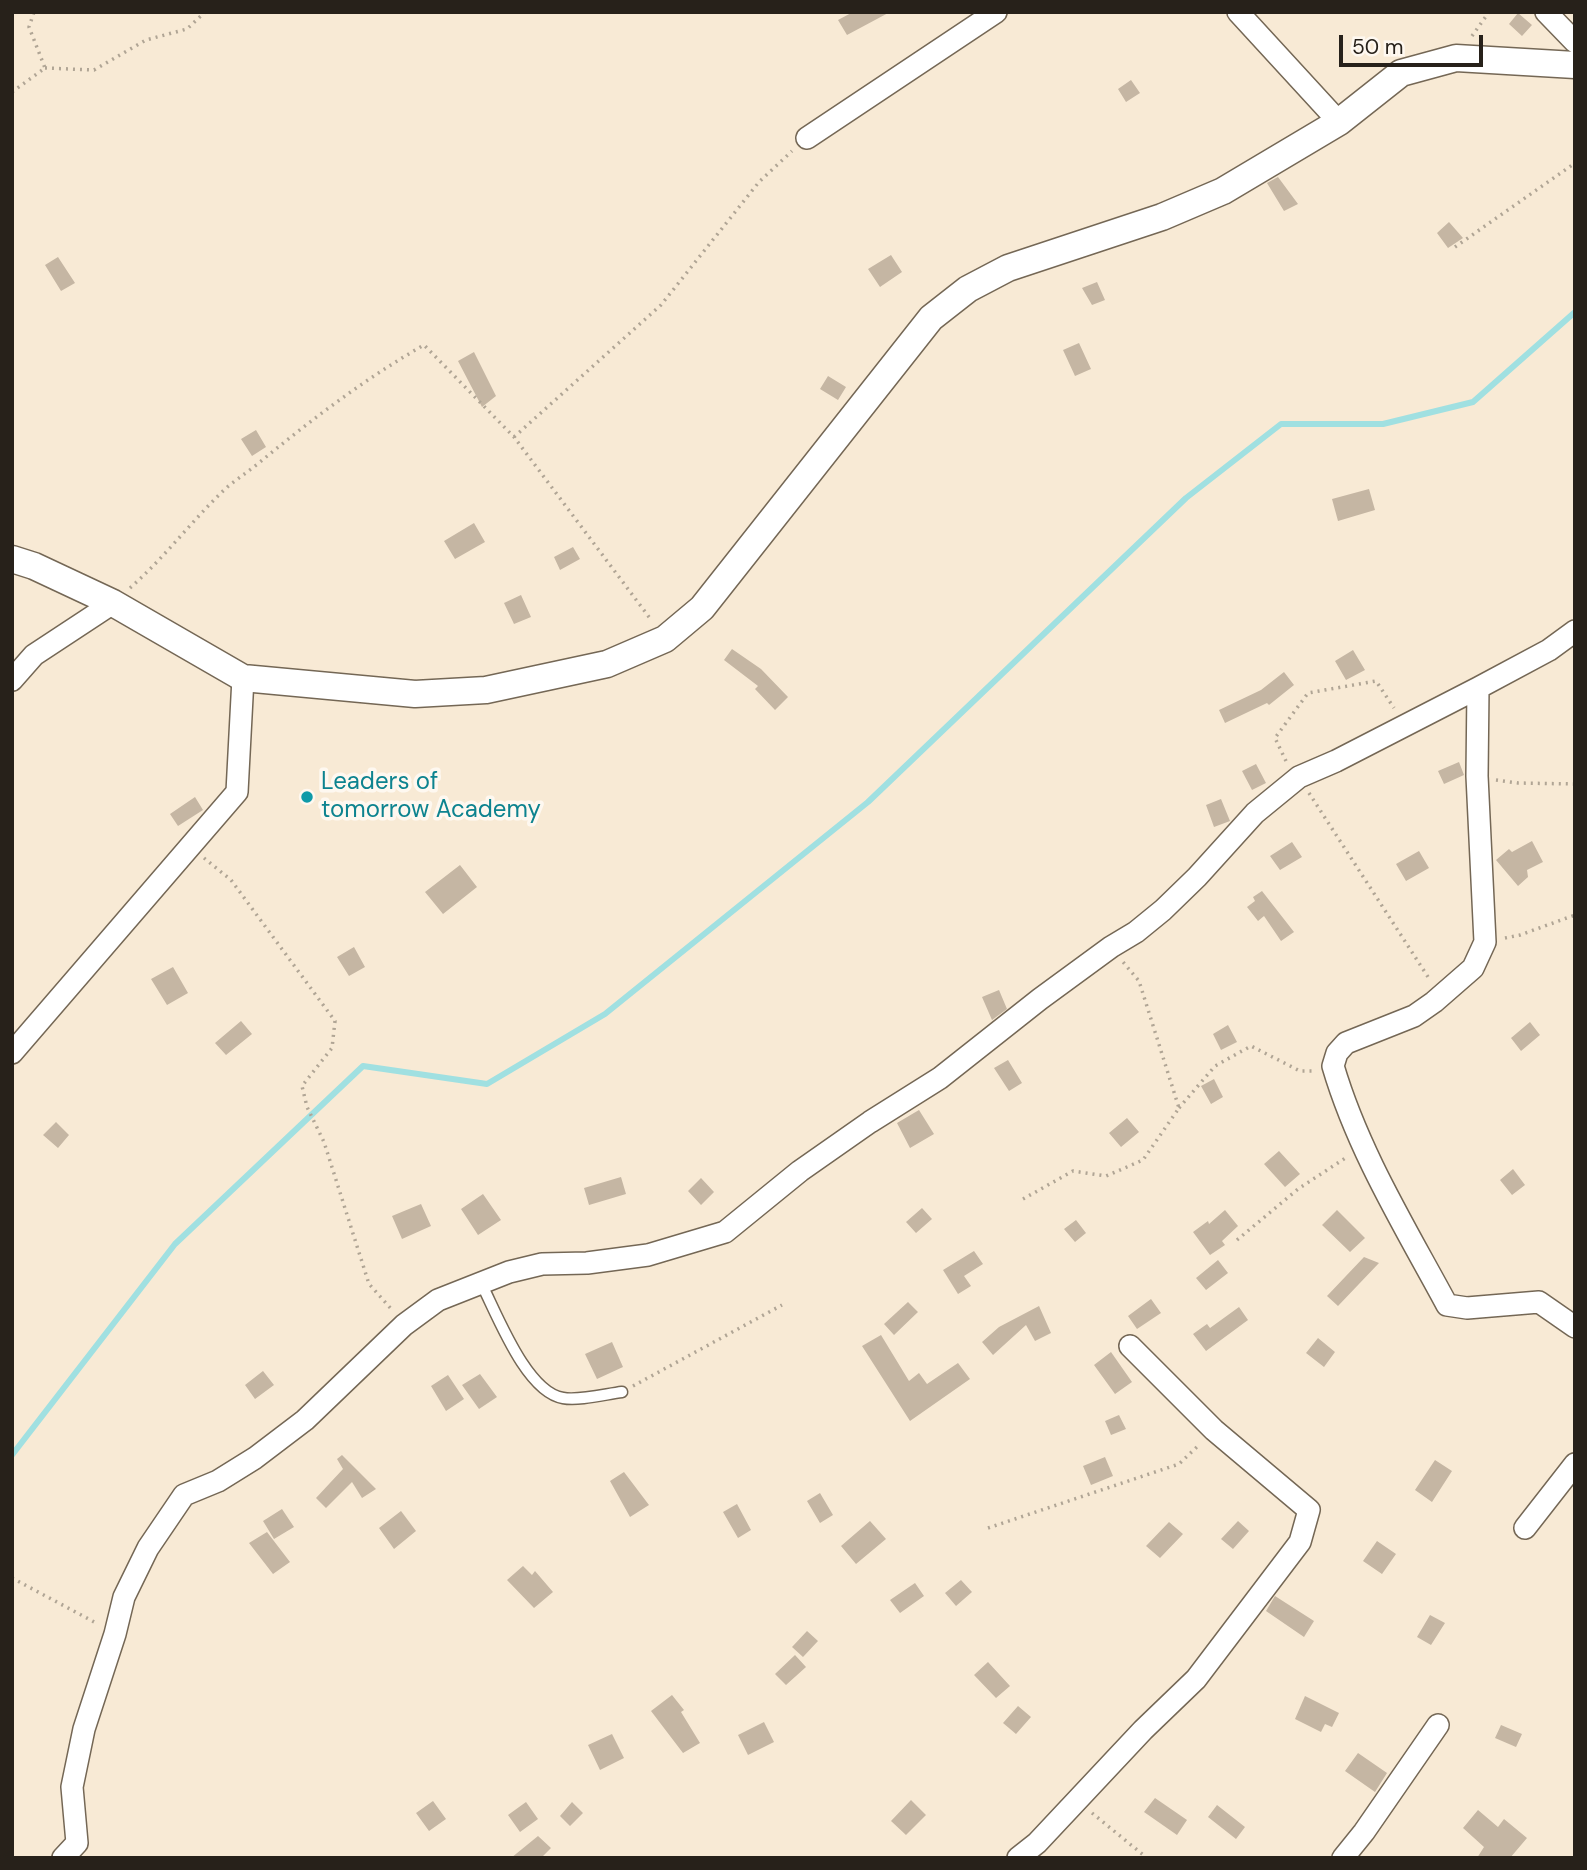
<!DOCTYPE html>
<html>
<head>
<meta charset="utf-8">
<style>
  body { margin:0 }
  #map { position:relative; width:1587px; height:1870px; overflow:hidden; background:#f8ead5; font-family:"DM Sans",sans-serif }
  canvas { display:block }
  .frame { position:absolute; inset:0; border:14px solid #27211a; pointer-events:none }
  .scale { position:absolute; left:1339px; top:35px; width:144px; height:32px; box-sizing:border-box; border:4px solid #27211a; border-top:0; padding-left:9px; font-size:21px; line-height:24px; white-space:nowrap; color:#27211a; -webkit-text-stroke:5px #fef8f0; paint-order:stroke }
</style>
</head>
<body>
<div id="map">
<canvas width="1587" height="1870"></canvas>
<div class="frame"></div>
<div class="scale">50 m</div>
</div>
<script>
const c = document.querySelector('canvas').getContext('2d');
c.lineJoin = 'round';
function strokePath(path, color, width, dash) { c.strokeStyle = color; c.lineWidth = width; c.lineCap = dash ? 'butt' : 'round'; c.setLineDash(dash || []); c.stroke(path); }
function fill(path, color) { c.fillStyle = color; c.fill(path, 'evenodd'); }
function drawText(font, color, halo, rows, align = 'center') {
  c.font = font + ' "DM Sans",sans-serif'; c.lineWidth = 7; c.setLineDash([]); c.textBaseline = 'middle'; c.strokeStyle = halo; c.fillStyle = color; for (const [text, x, y, turn = 0] of rows) {
    c.save(); c.translate(x, y); c.rotate((+turn || 0) * Math.PI / 180); c.textAlign = isNaN(turn) ? turn : align; if (halo) c.strokeText(text, 0, 0); c.fillText(text, 0, 0); c.restore();
  }
}
const stream = new Path2D(`
  M12,1455L175,1244L363,1066L487,1084L605,1014L868,802L1186,498L1281,424H1383L1473,402L1575,312`);
const building = new Path2D(`
  M853,12H890L847,35L838,20Z
  M1518,13L1532,25L1522,36L1509,24Z
  M1131,80L1140,93L1126,102L1118,89Z
  M1278,177L1298,204L1284,211L1267,183Z
  M1449,222L1463,238L1448,248L1437,233Z
  M891,255L902,272L880,287L868,269Z
  M58,257L75,283L61,291L45,265Z
  M1097,282L1105,300L1092,305L1082,288Z
  M1079,343L1091,369L1075,376L1063,350Z
  M474,352L496,396L482,407L458,361Z
  M828,376L846,387L838,400L820,389Z
  M256,430L266,447L252,456L241,439Z
  M1369,489L1375,510L1338,521L1332,499Z
  M474,523L485,542L455,559L444,541Z
  M573,547L580,559L560,570L554,557Z
  M521,595L531,617L514,624L504,603Z
  M732,649L761,669L788,697L775,710L755,689L758,686L724,660Z
  M1353,650L1365,670L1346,680L1335,661Z
  M1284,672L1294,685L1269,705L1267,703L1225,723L1219,710L1261,690Z
  M1459,762L1464,775L1444,784L1438,771Z
  M1256,764L1266,783L1252,790L1242,771Z
  M195,797L203,810L178,826L170,814Z
  M1221,799L1230,821L1214,827L1206,805Z
  M1532,841L1543,862L1527,870L1528,877L1518,886L1496,860L1509,849L1512,852Z
  M1292,842L1302,857L1280,870L1270,856Z
  M1419,851L1429,868L1406,881L1396,864Z
  M460,865L477,887L443,914L425,892Z
  M1262,891L1294,932L1281,941L1264,916L1258,921L1247,907L1255,901L1253,897Z
  M354,947L365,967L349,976L337,957Z
  M173,967L188,993L167,1005L151,979Z
  M999,990L1007,1009L992,1020L982,997Z
  M241,1021L252,1034L226,1055L215,1043Z
  M1530,1022L1540,1035L1521,1051L1511,1038Z
  M1228,1025L1237,1042L1221,1050L1213,1034Z
  M1008,1060L1022,1083L1009,1091L994,1068Z
  M1214,1079L1223,1097L1211,1104L1201,1086Z
  M919,1110L934,1134L910,1148L897,1123Z
  M1127,1118L1139,1132L1121,1147L1109,1133Z
  M56,1122L69,1135L58,1148L43,1135Z
  M1279,1151L1300,1174L1285,1187L1264,1164Z
  M1513,1169L1525,1185L1512,1195L1500,1180Z
  M621,1177L626,1194L589,1205L584,1188Z
  M701,1178L714,1192L701,1205L688,1191Z
  M483,1194L501,1220L478,1235L461,1209Z
  M421,1204L431,1226L402,1239L392,1216Z
  M922,1208L932,1219L916,1233L906,1222Z
  M1225,1210L1238,1226L1222,1241L1225,1245L1210,1255L1193,1232L1208,1221L1209,1224Z
  M1337,1210L1365,1238L1350,1252L1322,1225Z
  M1076,1220L1086,1233L1075,1242L1064,1229Z
  M974,1251L983,1264L964,1276L971,1286L958,1294L943,1270Z
  M1364,1257L1379,1263L1338,1306L1327,1296Z
  M1218,1260L1228,1273L1206,1290L1196,1278Z
  M1151,1299L1161,1313L1137,1329L1128,1316Z
  M908,1302L918,1312L894,1335L884,1324Z
  M1039,1306L1051,1333L1035,1341L1026,1325L993,1355L982,1342L999,1327Z
  M1239,1307L1248,1320L1206,1351L1193,1334L1207,1324L1210,1328Z
  M881,1335L909,1381L919,1373L927,1384L958,1363L970,1379L910,1421L862,1346Z
  M1318,1338L1335,1352L1324,1367L1306,1353Z
  M612,1342L623,1367L597,1379L585,1354Z
  M1111,1352L1132,1382L1115,1394L1094,1365Z
  M263,1371L274,1385L255,1399L245,1385Z
  M480,1374L497,1397L479,1409L462,1385Z
  M448,1375L464,1399L446,1411L431,1386Z
  M1119,1415L1126,1429L1111,1435L1105,1421Z
  M342,1455L376,1489L362,1498L352,1482L326,1508L316,1498L343,1469L337,1459Z
  M1105,1457L1113,1476L1091,1485L1083,1466Z
  M1435,1460L1452,1471L1432,1502L1415,1490Z
  M624,1472L649,1505L630,1517L610,1481Z
  M820,1493L833,1515L820,1523L807,1501Z
  M737,1504L751,1530L738,1538L723,1512Z
  M282,1509L294,1527L274,1539L263,1521Z
  M401,1511L416,1531L394,1549L379,1528Z
  M870,1521L886,1539L856,1564L841,1546Z
  M1238,1521L1249,1531L1233,1549L1221,1539Z
  M1169,1522L1183,1534L1160,1558L1146,1546Z
  M267,1532L290,1562L273,1574L249,1543Z
  M1377,1541L1396,1554L1382,1574L1363,1561Z
  M523,1566L532,1575L535,1571L553,1592L534,1608L507,1580Z
  M961,1580L972,1592L956,1606L945,1593Z
  M915,1583L924,1596L900,1613L890,1600Z
  M1275,1596L1314,1621L1304,1637L1266,1611Z
  M1430,1615L1445,1623L1431,1645L1417,1637Z
  M807,1631L818,1641L803,1657L792,1647Z
  M795,1655L806,1667L786,1685L775,1674Z
  M988,1662L1010,1686L996,1698L974,1675Z
  M672,1695L684,1710L681,1712L700,1743L683,1753L651,1711Z
  M1305,1696L1339,1713L1332,1727L1325,1724L1321,1732L1295,1719Z
  M1018,1706L1031,1717L1016,1734L1003,1723Z
  M764,1722L774,1742L748,1755L738,1735Z
  M1501,1725L1522,1734L1516,1747L1495,1738Z
  M612,1734L624,1758L600,1770L588,1745Z
  M1358,1753L1387,1773L1375,1792L1345,1771Z
  M1155,1798L1187,1820L1177,1835L1144,1812Z
  M911,1800L926,1815L906,1835L891,1821Z
  M433,1801L446,1819L429,1831L416,1813Z
  M526,1802L538,1819L520,1832L508,1815Z
  M572,1802L583,1813L570,1826L560,1816Z
  M1217,1805L1245,1827L1236,1839L1208,1817Z
  M1478,1810L1498,1827L1504,1819L1527,1838L1510,1858H1477L1484,1847L1463,1828Z
  M538,1836L551,1848L541,1858H511Z`);
const path = new Path2D(`
  M1472,36L1489,12
  M45,68L94,70L146,40L187,29L205,12
  M12,92L45,68L29,27L34,12
  M1455,247L1575,163
  M514,437L661,305L759,182L792,151
  M130,588C164,558 190,523 222,492C233,481 247,473 260,462C311,420 366,378 424,345L514,437L652,621
  M1286,761L1275,738L1308,693L1376,681L1394,708
  M1496,780L1518,783L1575,784
  M1309,793L1430,980
  M204,858L231,880L335,1021L332,1048L302,1086L307,1107L324,1142L369,1284L393,1311
  M1505,938L1520,935L1575,915
  M1179,1108L1215,1066L1251,1046L1300,1071H1315
  M1023,1199L1073,1171L1106,1176L1143,1160L1179,1108L1139,981L1123,962
  M1237,1240L1298,1189L1347,1157
  M633,1386L782,1305
  M988,1528L1179,1464L1200,1444
  M12,1578L98,1624
  M1092,1813L1147,1858`);
const service = new Path2D(`
  M481,1283C497,1314 526,1392 563,1398C579,1401 606,1394 622,1392`);
const minor = new Path2D(`
  M1238,12L1339,122
  M1546,12L1575,42
  M807,138L996,12
  M12,680L34,655L113,603
  M1478,688L1477,776L1485,942L1473,968L1434,1002L1414,1016L1346,1043L1337,1053L1333,1066C1358,1151 1405,1227 1447,1305L1467,1308L1539,1302L1575,1327
  M12,1053L237,792L243,678
  M1525,1528L1575,1464
  M63,1858L77,1843L72,1787L84,1729L115,1634L124,1597L148,1548L184,1495L218,1481L255,1458L305,1420L404,1325L438,1300L509,1272L542,1264L587,1263L648,1255L725,1232L800,1171L870,1122L940,1078L1040,999L1111,947L1136,932L1163,910L1197,877L1255,813L1299,777L1336,761L1478,688L1549,650L1575,631
  M1018,1858L1037,1843L1143,1730L1196,1679L1300,1542L1309,1510L1214,1430L1130,1346
  M1343,1858L1364,1832L1438,1725`);
const tertiary = new Path2D(`
  M12,559L34,566L113,603L243,678L415,694L486,690L607,664L665,639L702,608L931,318L968,289L1008,268L1162,217L1223,191L1339,122L1401,73L1456,58L1575,65`);
const markers = [
  [307,797,7,"#0f9aa8"]
];
const cultureNames = [
  ["Leaders of",321,783],
  ["tomorrow Academy",321,811]
];
strokePath(stream, '#a0e0e1', 6);
fill(building, '#c5b6a3');
strokePath(service, '#746755', 13);
strokePath(minor, '#746755', 24);
strokePath(tertiary, '#746755', 29);
strokePath(path, '#b0a595', 3.5, [2, 5]);
strokePath(service, '#fff', 10);
strokePath(minor, '#fff', 21);
strokePath(tertiary, '#fff', 26);
for (const [x, y, r, color] of markers) { const dot = new Path2D(); dot.arc(x, y, r, 0, 2 * Math.PI); c.fillStyle = color; c.fill(dot); strokePath(dot, '#fef8f0', 2.5); }
drawText('24px', '#0d838f', '#fef8f0', cultureNames, 'left');
</script>
</body>
</html>
